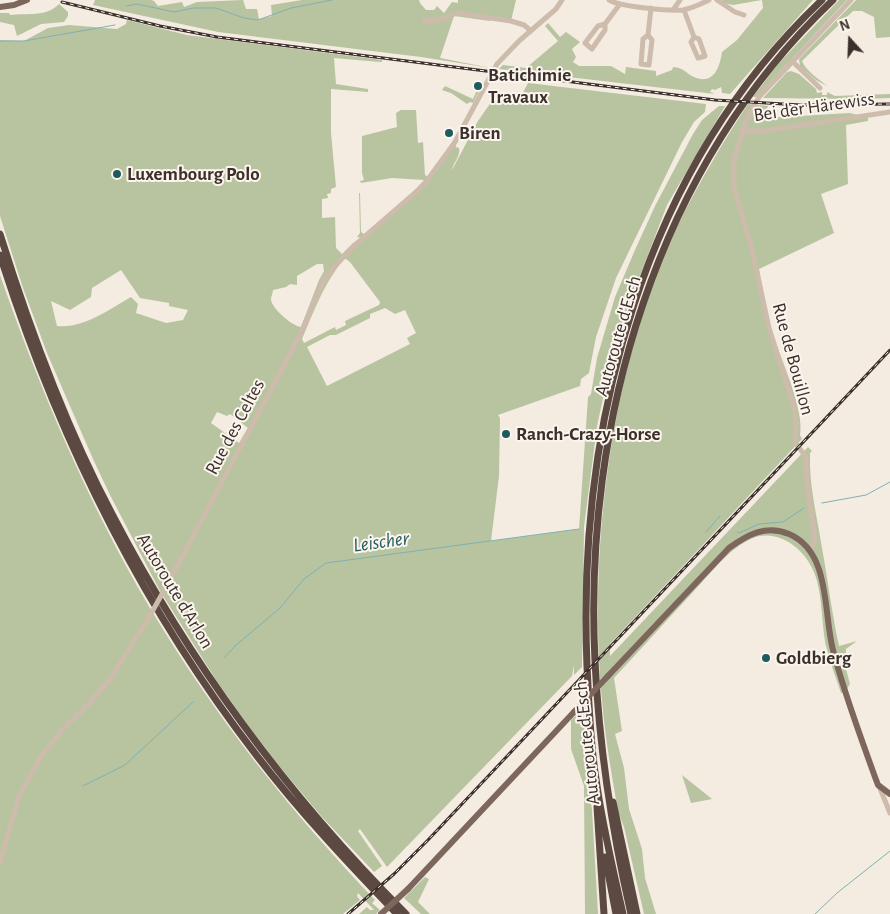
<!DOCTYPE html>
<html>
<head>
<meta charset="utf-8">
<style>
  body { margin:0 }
  #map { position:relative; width:890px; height:914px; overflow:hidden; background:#f4ebe1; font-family:"Alegreya Sans",sans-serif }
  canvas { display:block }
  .north { position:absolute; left:825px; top:15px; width:50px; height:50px; -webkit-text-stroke:4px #fbf5ee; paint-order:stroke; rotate:340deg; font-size:14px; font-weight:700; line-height:20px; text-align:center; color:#3b302b }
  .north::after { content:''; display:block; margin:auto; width:18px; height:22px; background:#3b302b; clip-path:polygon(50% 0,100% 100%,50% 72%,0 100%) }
</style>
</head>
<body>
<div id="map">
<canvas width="890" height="914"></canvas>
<div class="north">N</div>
</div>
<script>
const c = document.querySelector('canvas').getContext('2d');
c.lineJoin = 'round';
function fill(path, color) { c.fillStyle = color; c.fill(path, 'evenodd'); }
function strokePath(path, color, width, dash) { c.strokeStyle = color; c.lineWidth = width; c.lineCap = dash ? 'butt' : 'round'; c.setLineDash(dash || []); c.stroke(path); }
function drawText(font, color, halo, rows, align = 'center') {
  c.font = font + ' "Alegreya Sans",sans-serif'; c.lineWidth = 4; c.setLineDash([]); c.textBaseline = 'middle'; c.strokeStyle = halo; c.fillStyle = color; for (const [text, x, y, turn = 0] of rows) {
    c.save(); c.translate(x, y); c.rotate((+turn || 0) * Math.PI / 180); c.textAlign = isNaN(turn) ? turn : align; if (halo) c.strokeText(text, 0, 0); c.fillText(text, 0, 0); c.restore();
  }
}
const green = new Path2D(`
  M95,0H151L154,1L158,6L182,2L184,7L197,2L243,0L246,9H257L259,19L272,16L271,5L302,0H419L420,3L426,10H434L437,6L444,13L452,2L458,3V0H516L511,21L490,18V21L454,16L440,58L491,68L421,57L218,32L93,5Z
  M722,0H813L730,94L722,93L721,87L715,90L712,89L710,92L715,94L499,69L503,65L526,68L558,41L545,26L548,23L560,37L566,32L580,42L572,49L576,57L573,62L579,66H611L625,74L626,67L656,71V76L672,70L673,67C685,68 685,73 694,77C714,86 720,66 722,52L737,40L763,8L762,0L733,5L724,3Z
  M839,0H847L756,97H753L778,64Z
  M856,0H890V37L876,38L874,17L862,11H853L802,61C806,71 819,79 827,86L816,80L800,66L799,59Z
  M59,4L68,12V16L64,22L41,24L17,36L14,25L0,22V13H9L10,15C27,13 47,17 59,4Z
  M127,20L187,35L382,60V62H380L334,58L336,84L368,89V92L331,89V133L336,187L331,189V193L327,194L328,198L322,199V218L335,217L336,248L342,254L354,242V245L363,238L357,237L360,233L359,193H360L361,232L364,234L411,194L424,180L392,178L361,183L360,181L364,180L362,173V136L397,127L396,113L401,110H416L418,143L423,142L425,175L430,178L455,142L456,147L459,148C461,156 453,163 452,170L478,121L498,92L514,103L516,101L518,102L528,83L706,104L705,112L694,122L682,142L616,278L596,337L589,373L581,379L580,386L498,415L500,418L499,476L491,541L579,529L588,397L591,394L597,358L615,297L635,250L655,206L693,134L702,120L719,106H725L667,205L616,338L597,426L584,527L582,667L574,675V665L572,676L387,867L360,829L358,831L382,866L374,872L321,816L280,767L247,724L218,683L160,591L110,495L93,459L47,353L23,288L0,216V40L24,41L48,28L69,25L117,29L126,24ZM344,259H346L350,262L380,302L379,305L345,321L346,325L336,330L335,327L304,343L302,339C314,311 324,283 344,259ZM317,264H323L324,271L319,280L301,327C292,326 271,308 271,299C271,296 273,293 273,290L286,287L290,284L297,285V276ZM121,270L140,298L169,303V306L188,310L183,320L166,323L136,313L138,304L131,297C110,309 83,329 57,326L51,301L70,310L91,297L92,288ZM385,308L395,314L405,310L416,333L407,338L410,344L327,386L307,347L330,335H336L370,318V314ZM217,412L227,416L230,414L248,428L239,443L211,423Z
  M791,71L799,74L816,89L817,93L822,92V95H827V92L835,96L890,94V98L862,99L763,98L787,72Z
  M480,83L482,85L473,103L470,102L467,104L451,93L442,90L445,86L473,99Z
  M748,104L768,106L764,117L766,118L850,113L868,118V121L846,125L848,184L821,194L834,233L759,269C763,288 765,307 770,326C778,353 805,409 800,435L802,439L610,644V656L808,447L812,451L810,453C809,488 817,515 822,548C828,581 832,614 839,646L857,641L846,649L845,665L850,684L845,692L841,693C836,678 830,662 826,646C821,623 823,588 812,568C802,547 777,529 753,538C729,548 711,573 694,591C667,620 641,649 614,678L622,731L615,734L624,768L629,809L642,849L645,878L656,914H644L624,827L618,812C612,775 605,738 602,700C588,546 611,365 678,225C699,183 722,143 748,104Z
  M0,275C40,390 88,503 150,608C213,714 290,811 375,900L372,903L380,910L376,914H359L367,907L370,910H374L358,893L357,896L360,900L343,914H0Z
  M583,709L587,770L592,810L598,914H585L584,786L571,749V720Z
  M682,775L712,799L691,803Z
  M425,877L429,879L418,902L430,914H421L404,898Z`);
const stream = new Path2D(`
  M127,6L137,4L174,12L193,8H216L244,18L258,20L291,8L332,0
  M0,41H24L115,25
  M822,503L866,495L890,482
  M706,532L720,516
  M737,532L739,533L759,524L783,522L804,508
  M224,658L235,646L280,608L304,579L326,563L579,529
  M83,786L125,765L193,702
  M815,914L837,893L890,851`);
const minor = new Path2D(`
  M609,0C621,7 669,11 683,10C692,8 701,4 709,0
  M717,0L735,12L744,15
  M673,10L680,0
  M684,10L694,37L691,42L698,58L705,56L699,39L694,37
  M424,21L438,20L457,13L511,21L524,25L531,31
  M605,24L598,26L585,43L592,49L605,30V24L620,4
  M648,35L652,40L649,65L641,64L643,39L648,35L651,8
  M792,61L820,88
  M742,131H763L890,112
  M811,551L815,538L807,484L806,457L795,442L796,423L795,410L769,328L751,245L734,188V159L747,119L759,97L851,0
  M166,587L299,337L323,282L332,269L354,246L423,186L455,142L497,64L519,41L556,9L562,0
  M879,786L890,813
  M0,862L19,796L41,756L64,728L85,708L110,679L148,619`);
const major = new Path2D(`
  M0,7L14,5L27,0
  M608,676L729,548C747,535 766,524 789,534C831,552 823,612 833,650C844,693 860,735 875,777L878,785L890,794
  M408,889L574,712`);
const highway = new Path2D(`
  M0,234C30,330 65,425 112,514C189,662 288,796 406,914
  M0,255C57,435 141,606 257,756C300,812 348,863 397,914
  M613,802L637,914
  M597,807L604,914
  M605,857L616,914
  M623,914C613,869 602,824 596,779C590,742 589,704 587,666C577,426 642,170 822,0
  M631,914C612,831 599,746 595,661C583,421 656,168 833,0`);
const rail = new Path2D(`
  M62,2L160,26L217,37L715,100L801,105L890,104
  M348,914L394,874L428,840L890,350`);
const minorBridge = new Path2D(`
  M148,619L166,587`);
const majorBridge = new Path2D(`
  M574,712L608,676
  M381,914L408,889`);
const markers = [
  [478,86,5,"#1f5a5e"],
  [449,133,5,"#1f5a5e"],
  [117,174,5,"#1f5a5e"],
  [506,434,5,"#1f5a5e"],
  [766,658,5,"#1f5a5e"]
];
const poiNames = [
  ["Batichimie",488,75],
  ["Travaux",488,97],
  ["Biren",459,133],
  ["Luxembourg Polo",127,174],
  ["Ranch-Crazy-Horse",516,434],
  ["Goldbierg",776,658]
];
const streetNames = [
  ["Bei der Härewiss",814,107,-8],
  ["Autoroute d'Esch",618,336,-74],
  ["Rue de Bouillon",793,359,75],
  ["Rue des Celtes",235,427,-62],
  ["Autoroute d'Arlon",175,591,59],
  ["Autoroute d'Esch",587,743,-96]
];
const waterNames = [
  ["Leischer",381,542,-8]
];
fill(green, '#b8c4a0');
strokePath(stream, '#7fb0b2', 1);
strokePath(minor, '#cdbbac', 5);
strokePath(major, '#7d675c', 6);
strokePath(highway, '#5c4a42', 7);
strokePath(rail, '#3b302b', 3);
strokePath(rail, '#fbf5ee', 1, [4]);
strokePath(minorBridge, '#cdbbac', 5);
strokePath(majorBridge, '#7d675c', 6);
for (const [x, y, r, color] of markers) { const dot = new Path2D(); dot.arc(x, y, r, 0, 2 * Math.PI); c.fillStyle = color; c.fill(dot); strokePath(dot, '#fbf5ee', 2); }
drawText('bold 19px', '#3b302b', '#fbf5ee', poiNames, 'left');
drawText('19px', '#3b302b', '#fbf5ee', streetNames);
drawText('italic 20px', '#1f5a5e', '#fbf5ee', waterNames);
</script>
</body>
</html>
